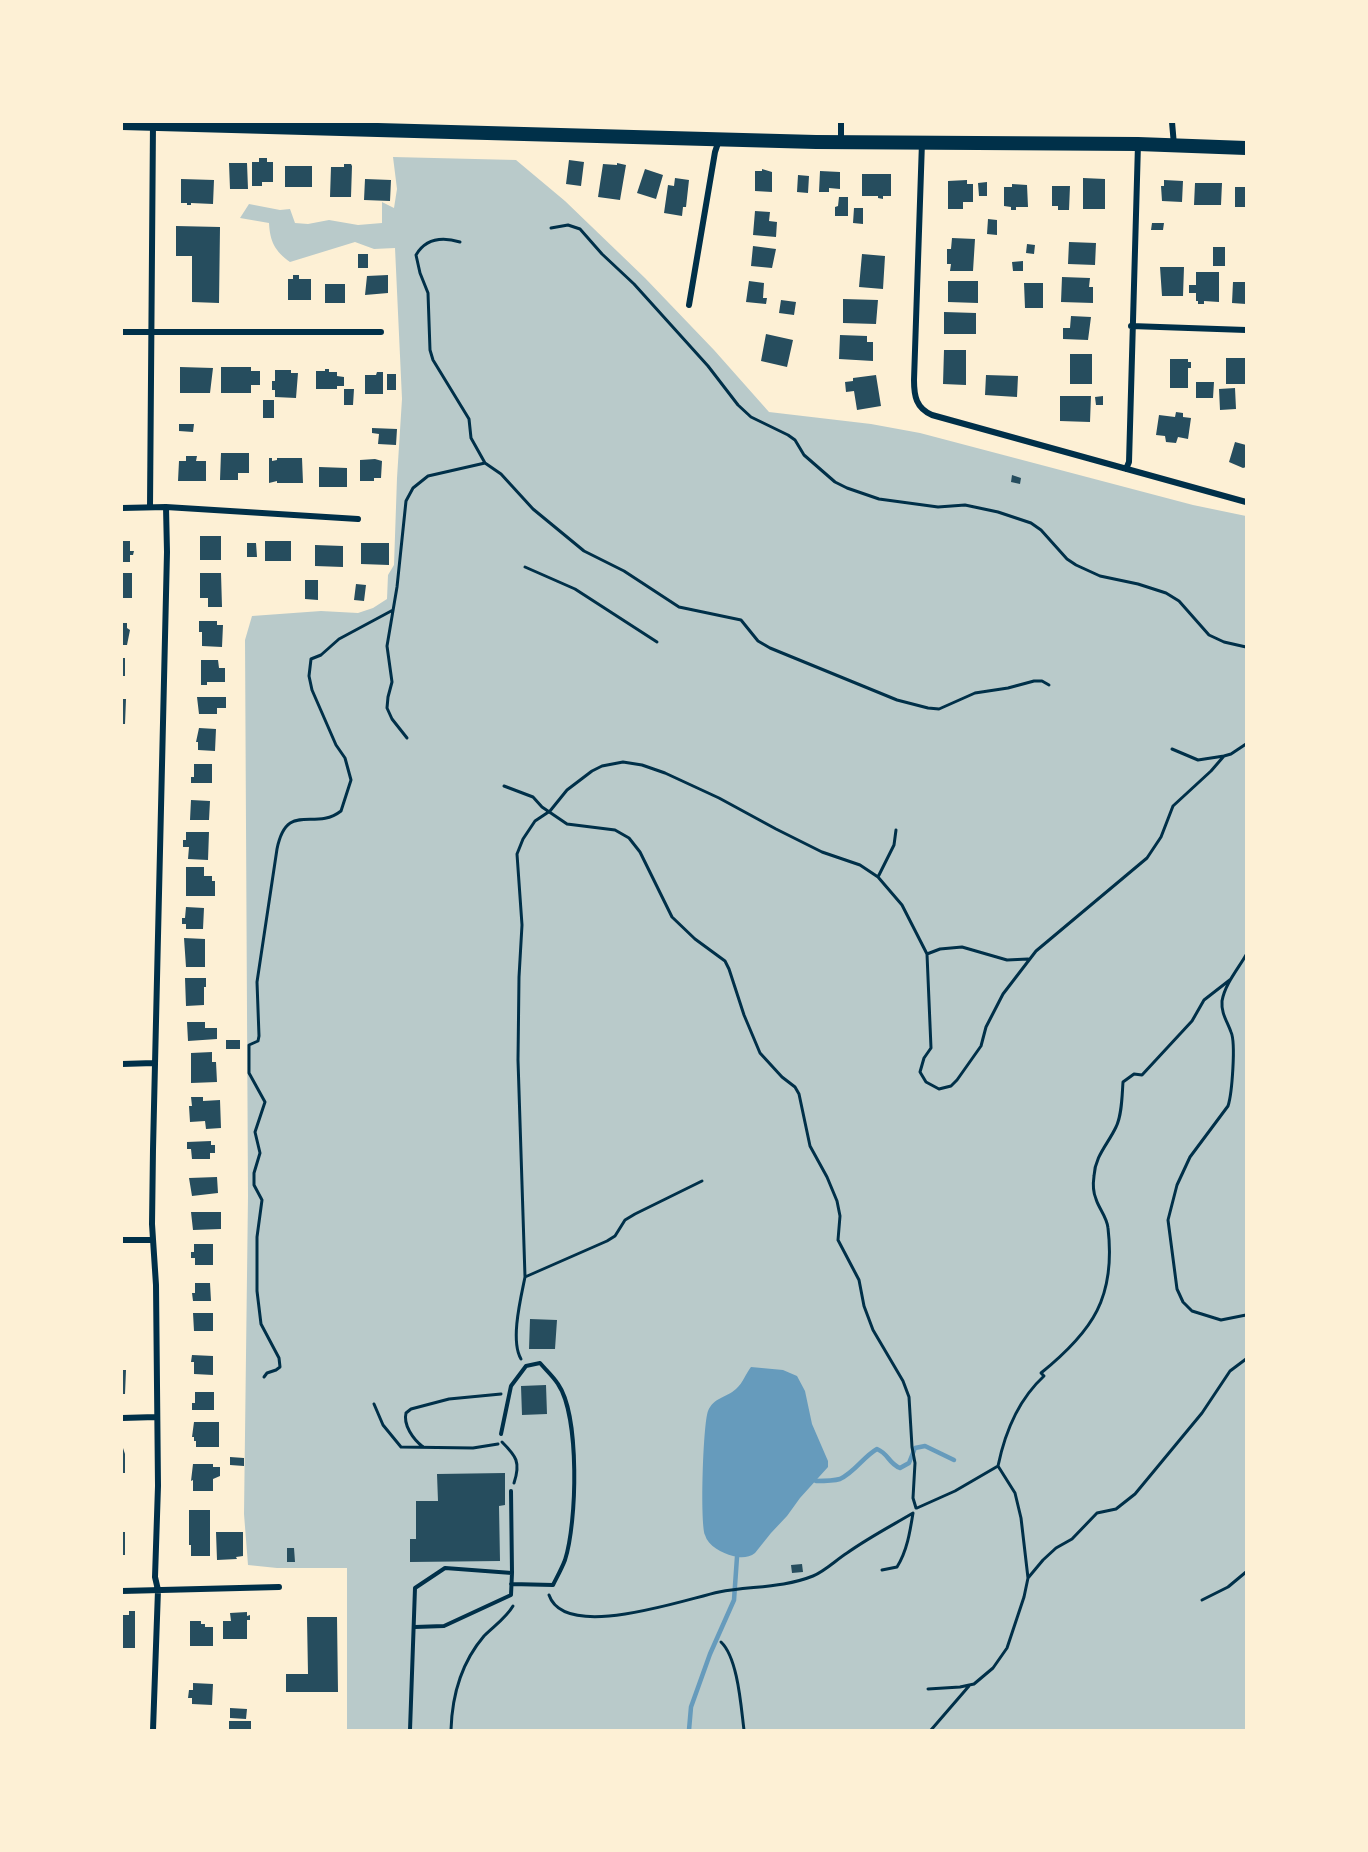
<!DOCTYPE html>
<html>
<head>
<meta charset="utf-8">
<style>
  body { margin:0 }
  #map { position:relative; width:1368px; height:1852px; overflow:hidden; background:#fdf0d5; font-family:Georgia,serif }
  canvas { display:block }
  .frame { position:absolute; inset:0; border:123px solid #fdf0d5; pointer-events:none }
</style>
</head>
<body>
<div id="map">
<canvas width="1368" height="1852"></canvas>
<div class="frame"></div>
</div>
<script>
const c = document.querySelector('canvas').getContext('2d');
c.lineJoin = 'round';
function fill(path, color) { c.fillStyle = color; c.fill(path, 'evenodd'); }
function strokePath(path, color, width, dash) { c.strokeStyle = color; c.lineWidth = width; c.lineCap = dash ? 'butt' : 'round'; c.setLineDash(dash || []); c.stroke(path); }
const green = new Path2D(`
  M393,157L516,160L565,201L645,278L714,350L769,412L871,424L920,433L1193,505L1246,516V1730H347V1568H277L248,1565L244,1514L248,1196L245,640L252,616L321,611L358,613L373,608L387,599L388,575L394,565L397,478L402,399L395,248L374,249L355,242L290,262C275,251 270,242 269,223L240,218L249,204L280,210L290,209L295,223L308,224L329,220L358,225L382,223V202L394,208L397,189Z`);
const water = new Path2D(`
  M751,1367L783,1370L797,1376L805,1391L812,1424L828,1461V1467L800,1498L787,1516L771,1533L755,1553C749,1558 740,1558 733,1556C722,1553 708,1546 705,1535C700,1521 703,1424 708,1411C714,1397 726,1398 736,1389C743,1383 746,1373 751,1367Z`);
const stream = new Path2D(`
  M816,1481C823,1481 833,1481 840,1479C855,1472 863,1457 877,1449C889,1454 888,1463 900,1468L909,1463L915,1448L925,1446L954,1460
  M689,1730L691,1707L710,1654L734,1600L737,1557`);
const building = new Path2D(`
  M259,158H267V162H273V182H262V186H252V162H259Z
  M569,160L584,162L581,186L566,184Z
  M229,163H247L248,189H230Z
  M617,163L626,165L620,200L598,197L603,164L617,165Z
  M344,164H351L352,166L351,197H330L331,167H344Z
  M285,166H312V187H285Z
  M645,169L663,175L656,199L637,193Z
  M762,169L772,172V192L755,191V171H762Z
  M820,171L840,172V189L829,188V192H819Z
  M862,174H891V196H883V199L878,198V196H862Z
  M798,175L809,176L808,193L797,192Z
  M675,178L689,180L686,207H683L682,216L664,213L668,185L674,186Z
  M1083,178L1105,179V209H1083Z
  M181,179L214,180L213,204L191,203V205H187V203H181Z
  M365,179L391,180L390,201L364,200Z
  M967,180V184H973V202H963V209H948V181Z
  M1164,180L1183,181L1182,202L1162,201L1161,186H1164Z
  M987,182V196H979L978,183Z
  M1195,183H1222L1221,205H1194Z
  M1012,184L1027,185L1028,207H1016V210H1011V207L1004,206V187H1012Z
  M1052,186H1070L1069,210H1058V206H1052Z
  M1235,187H1246V207H1235Z
  M839,197H848V216H835V207L838,206Z
  M854,208H863V224L853,223Z
  M755,211L770,212L769,221L777,222L776,237L753,235Z
  M988,219L997,220V235L987,234Z
  M1152,223H1164L1163,230H1151Z
  M176,226L220,227L219,303L192,302V256H176Z
  M952,238L975,239L973,271H950L951,264H947V249H951Z
  M1069,242L1096,243L1095,265L1068,264Z
  M1027,244L1035,245L1034,254L1026,253Z
  M753,246L776,249L772,268L751,266Z
  M1213,247H1225V266H1213Z
  M358,254H368V268H358Z
  M862,254L885,256L883,289L859,287Z
  M1023,261V271H1013L1012,262Z
  M1160,267H1184L1183,296H1162Z
  M1196,272H1219V302L1204,301V304H1198V301H1196V293H1189V285H1196Z
  M293,275H299V279H311V300H288V279H293Z
  M388,275V293L365,295L367,276Z
  M1062,277L1090,278L1089,287H1093V303L1061,302Z
  M749,281L764,283L763,298H767L766,304L746,302Z
  M948,281H978V303L948,302Z
  M1233,282H1246V304L1232,303Z
  M1024,283H1043V308H1025Z
  M325,284H345V303H325Z
  M843,299L878,300L876,324L843,323Z
  M781,300L796,302L794,315L779,313Z
  M944,312L976,313V334H944Z
  M1071,316L1091,317L1088,340L1063,339V328H1070Z
  M766,334L793,340L787,367L761,361Z
  M840,335L867,336V342H873V361L839,359Z
  M944,350H966V385L943,384Z
  M1070,354H1092V384H1070Z
  M1226,358H1246V384H1226Z
  M1170,359H1188V362H1191V368H1188V388H1170Z
  M180,367L213,368L210,393H180Z
  M221,367H251V371H260V385H251V393H221Z
  M325,369H329V372H337V376L344,377V386H337V389H316V371H325Z
  M275,370H291V373H298L296,398L275,397V390H272V381H275Z
  M377,372H383V394H365V375H376Z
  M387,374H396V390H387Z
  M876,375L881,406L857,410L854,391L846,392L845,382L853,381V378Z
  M986,375L1018,376L1017,397L985,395Z
  M1196,382H1214L1213,398H1196Z
  M1235,388L1236,409L1220,410L1219,389Z
  M344,389H354L353,405H344Z
  M1060,396H1091L1090,422L1060,421Z
  M1103,396V405H1096L1095,397Z
  M263,400H274V418H263Z
  M1176,412L1183,413V417L1191,418L1188,439L1178,437L1176,443L1166,442L1165,436L1156,435L1159,415L1175,417Z
  M179,424H194L193,432L179,431Z
  M372,428L397,429L396,445L378,444L379,434L372,433Z
  M1235,442L1246,445V467L1243,468L1229,462Z
  M221,453H249V473H238V480H220Z
  M186,456H197L196,461H206V481H178L179,461H186Z
  M269,458H272V461L277,460V458H302L303,483H277V481L269,483Z
  M375,459L382,461L381,478H374V481H360V460Z
  M319,467L347,468V487H319Z
  M1012,475L1021,478L1020,484L1011,482Z
  M200,536H221V560H200Z
  M122,541H130V551H134L133,555H130V562H122Z
  M265,541H291V561H265Z
  M247,543H256L257,557H247Z
  M361,543H389V565L361,564Z
  M315,545L343,546V567L315,566Z
  M122,573H132V598H122Z
  M200,573H221L222,607H208V598H200Z
  M305,580H318V600L305,599Z
  M356,584L366,585L364,601L354,600Z
  M199,621H217V625H223L222,647L202,646V632H199Z
  M122,623H127V628L130,630L127,645H122Z
  M122,658H125V676H122Z
  M201,660H218L219,668H225V682H207V685H201Z
  M197,697H226V708H217V714H199Z
  M122,699H126L125,724H122Z
  M199,728L216,729L215,751L198,750V742H196Z
  M194,764H212V783H191V777H194Z
  M191,800L210,801L209,820H190Z
  M186,832H209L208,860L188,859L189,847H183V840H186Z
  M186,867H204V876H212V881H215V896H186Z
  M186,907L204,908L203,929H186V924H182V918H185Z
  M184,938L205,939V967H186Z
  M185,978H206V987H204V1005L186,1006Z
  M187,1022H205V1028H217V1039L188,1041Z
  M226,1040H240V1049H226Z
  M212,1052V1062H216L217,1082L191,1083V1053Z
  M191,1097H203V1101L220,1100L221,1128L206,1129L205,1121L190,1122L189,1106H192Z
  M211,1141V1145H215V1153H210V1159H192L191,1149H187V1142Z
  M217,1177L218,1193L192,1196L189,1178Z
  M191,1212H221V1229L193,1230Z
  M194,1244H213V1265H195V1258H191V1252H194Z
  M195,1283H210L211,1301H193L192,1293H195Z
  M193,1313H213V1331H194Z
  M530,1319L557,1320L555,1349H529Z
  M192,1355L213,1356V1375L194,1374V1362H191Z
  M122,1370H126L125,1394H122Z
  M546,1385L547,1414L522,1415L521,1386Z
  M195,1392H214V1410H192V1403H195Z
  M194,1422H219V1447H196V1441H194V1437H192Z
  M122,1448H123L125,1454V1473H122Z
  M230,1457L244,1458V1466L230,1465Z
  M193,1464H213V1467H220V1476L213,1479V1491H193V1480L191,1481Z
  M505,1473V1505L499,1506L500,1561L410,1562V1539H416V1501H438L437,1474Z
  M189,1510H210V1556H191V1545H189Z
  M122,1532H125V1555H122Z
  M216,1532H243V1556L236,1557L237,1559L217,1560Z
  M287,1548H294L295,1562H287Z
  M802,1564L803,1572L792,1573L791,1565Z
  M129,1611H135V1648H122V1615H129Z
  M247,1612V1616L250,1615V1620H247V1639H223V1621H231L230,1613Z
  M307,1617H337L338,1692H286V1674H308Z
  M190,1621H201V1624H205V1627H213V1646H190Z
  M193,1683L213,1684L212,1705L192,1704V1698H188L189,1690H193Z
  M230,1708L247,1709L246,1719L230,1718Z
  M229,1721H251V1730H229Z`);
const path = new Path2D(`
  M551,228L568,225L580,229L602,254L634,284L708,366L738,405L751,417L788,435L795,440L804,455L835,482L847,488L879,499L938,507L965,505L998,512L1031,523L1041,530L1067,559L1076,565L1100,576L1138,584L1166,593L1179,601L1209,635L1224,642L1246,647
  M460,242C443,237 426,238 416,255L420,273L428,293L430,350L433,360L469,419L471,438L485,463
  M525,567L575,589L657,642
  M407,738L392,719L387,708L388,697L392,682L387,646L397,587L406,501L413,488L428,476L485,463L501,474L533,509L584,551L624,571L679,607L741,620L758,641L770,648L897,700L928,708L939,709L975,693L1008,688L1034,681H1042L1049,685
  M1172,749L1198,760L1224,756
  M504,786L533,797L542,807L567,824L615,830L629,838L640,852L672,917L695,939L725,961L729,969L744,1015L760,1053L782,1077L795,1087L799,1094L810,1146L827,1177L837,1201L840,1216L838,1240L859,1280L864,1306L873,1330L903,1381L909,1397L912,1447L915,1463L913,1498L916,1508
  M878,877L894,845L896,830
  M927,954L940,949L962,947L1007,960L1028,959
  M1246,955C1238,969 1225,984 1222,1001C1221,1013 1227,1021 1231,1032C1236,1043 1232,1094 1228,1106L1190,1157L1177,1185L1168,1220L1177,1289L1183,1302L1192,1311L1221,1320L1246,1315
  M525,1277L518,1060L519,977L522,925L517,854L523,839L535,821L550,811L567,790L592,771L602,766L623,762L642,765L665,773L719,798L776,829L822,852L860,865L878,877L902,905L927,954L931,1048L924,1058L920,1072L926,1082L939,1089L951,1086L957,1080L981,1046L986,1027L1003,994L1036,951L1147,858L1161,837L1173,806L1211,771L1224,756L1231,754L1246,744
  M521,1359C510,1341 521,1297 525,1277L607,1241L615,1236L625,1220L635,1214L702,1181
  M264,1377L267,1373L276,1370L280,1367L279,1358L261,1324L257,1291V1237L262,1200L254,1185V1173L260,1153L255,1132L265,1102L249,1073V1045L258,1041L259,1036L257,982L277,849C287,800 314,832 341,811L351,780L345,758L336,745L312,690L309,676L311,659L321,655L339,639L393,610
  M374,1404L383,1425L401,1447L473,1448L498,1444
  M502,1442C516,1456 521,1462 514,1483
  M423,1447C413,1439 403,1425 406,1413L411,1409L449,1399L501,1394
  M917,1508L955,1491L998,1466
  M1028,1578L1021,1518L1015,1493L998,1466C1005,1432 1019,1399 1044,1376L1041,1373C1093,1331 1116,1297 1108,1228C1107,1217 1099,1209 1096,1199C1093,1192 1093,1183 1094,1176C1095,1156 1108,1144 1116,1127C1122,1115 1122,1096 1123,1082L1134,1074L1142,1075L1192,1021L1204,1000L1231,979
  M549,1595C565,1642 685,1599 719,1592C751,1586 783,1588 813,1576C825,1571 836,1560 847,1553C868,1538 891,1526 913,1513C910,1532 907,1551 897,1567L882,1570
  M1202,1600L1228,1587L1246,1572
  M721,1642C738,1658 741,1707 744,1730
  M928,1689L960,1687L974,1684L993,1668L1007,1648L1024,1597L1028,1578L1043,1560L1056,1548L1072,1539L1097,1513L1116,1509L1135,1494L1202,1413L1230,1371L1246,1359
  M451,1730C452,1696 461,1663 484,1636C494,1626 506,1618 513,1606
  M931,1730L969,1686`);
const service = new Path2D(`
  M501,1434L511,1386L526,1366L540,1363C546,1370 553,1376 558,1384C580,1416 577,1523 565,1560C562,1568 557,1577 553,1585L511,1584
  M415,1627L444,1626L511,1595L512,1573
  M410,1730L415,1588L445,1568L512,1573L511,1491`);
const minor = new Path2D(`
  M841,122V141
  M1172,122L1174,145
  M922,142L914,380C914,396 916,408 932,415L1246,502
  M689,305L715,152L719,140
  M1131,326L1246,330
  M122,332H381
  M1126,469L1129,462L1138,144
  M150,507L153,123
  M122,508L166,507L358,519
  M122,1064L154,1063
  M122,1240H153
  M122,1418L156,1417
  M122,1591L279,1587
  M153,1730L158,1590L155,1577L158,1486L156,1285L152,1224L153,1149L167,552L166,507`);
const primary = new Path2D(`
  M122,123L816,142L1138,144L1246,148`);
fill(green, '#b9caca');
fill(water, '#669bbc');
strokePath(stream, '#669bbc', 4.5);
fill(building, '#264d5e');
strokePath(path, '#003049', 3);
strokePath(service, '#003049', 4);
strokePath(minor, '#003049', 6);
strokePath(primary, '#003049', 14);
</script>
</body>
</html>
